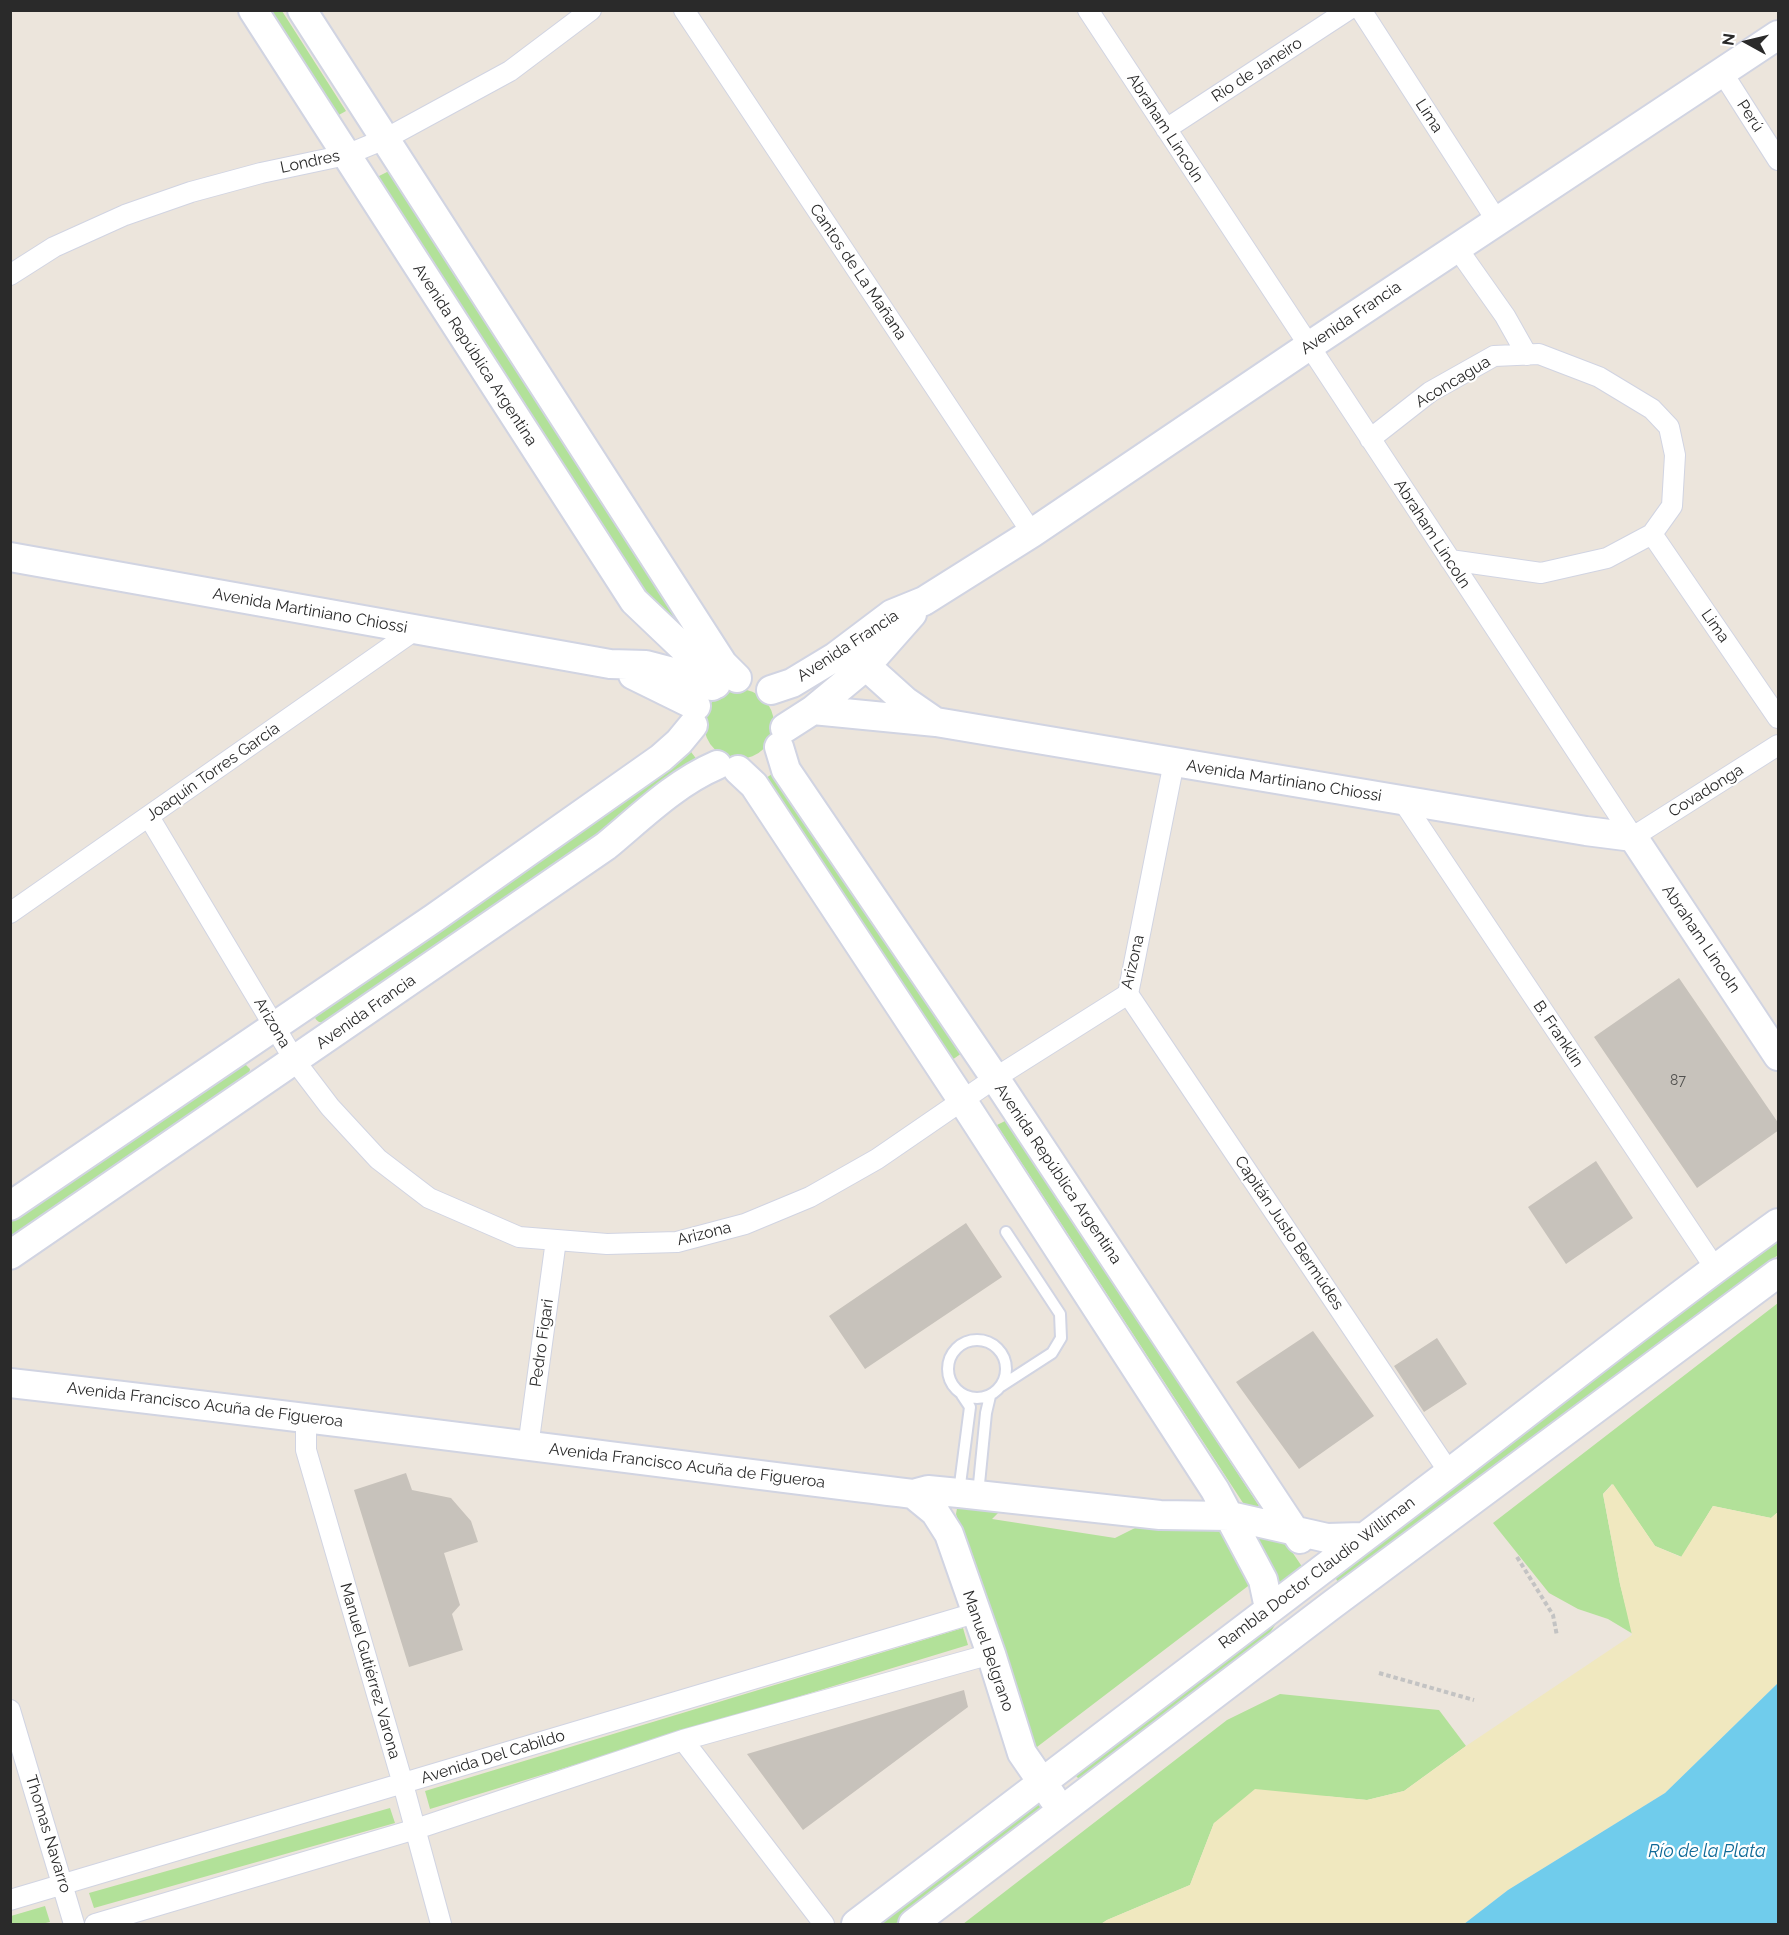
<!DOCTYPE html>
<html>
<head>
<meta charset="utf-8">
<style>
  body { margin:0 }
  #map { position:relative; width:1789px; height:1935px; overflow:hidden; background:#ece5dc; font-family:Raleway,sans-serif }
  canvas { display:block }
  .frame { position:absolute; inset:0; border:12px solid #2a2a2a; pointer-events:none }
  .north { position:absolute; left:1717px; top:12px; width:60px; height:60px; -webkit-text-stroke:4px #fff; paint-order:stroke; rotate:278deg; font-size:16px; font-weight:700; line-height:24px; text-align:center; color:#2a2a2a }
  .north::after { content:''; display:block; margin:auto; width:21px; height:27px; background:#2a2a2a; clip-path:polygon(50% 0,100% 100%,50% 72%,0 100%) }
</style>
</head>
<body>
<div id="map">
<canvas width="1789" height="1935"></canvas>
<div class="frame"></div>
<div class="north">N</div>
</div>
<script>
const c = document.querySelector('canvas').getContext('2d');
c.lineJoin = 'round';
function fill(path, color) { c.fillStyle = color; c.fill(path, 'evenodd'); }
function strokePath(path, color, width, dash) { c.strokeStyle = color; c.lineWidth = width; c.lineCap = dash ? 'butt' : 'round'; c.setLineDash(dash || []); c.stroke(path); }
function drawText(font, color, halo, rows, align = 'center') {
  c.font = font + ' Raleway,sans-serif'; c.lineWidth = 4.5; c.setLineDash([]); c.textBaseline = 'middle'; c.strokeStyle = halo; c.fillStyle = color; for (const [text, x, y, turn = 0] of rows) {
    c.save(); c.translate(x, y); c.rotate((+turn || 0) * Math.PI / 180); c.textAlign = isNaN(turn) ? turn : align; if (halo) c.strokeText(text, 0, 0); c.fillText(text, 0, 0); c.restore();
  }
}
const green = new Path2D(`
  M270,11H282L346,111L337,116Z
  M389,171L716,670L640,593L377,177Z
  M704 724a35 35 0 1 1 70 0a35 35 0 1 1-70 0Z
  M688,748L698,761L611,828L327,1023C320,1023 316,1022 314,1015Z
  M775,772L962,1053L952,1060L763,780Z
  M244,1063L250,1069L249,1075L11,1241V1218Z
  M1007,1120L1259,1506H1245L997,1125Z
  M1778,1237V1255L1347,1582C1340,1583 1337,1583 1335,1576Z
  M1778,1303V1512L1771,1518L1713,1506L1682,1557L1655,1546L1612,1484L1603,1494L1620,1584L1633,1634L1608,1619L1578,1609L1549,1593L1493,1523Z
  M958,1503L1001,1510L992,1519L1115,1538L1139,1526L1228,1532L1252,1583L1037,1747L1028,1740L956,1514Z
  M1251,1534L1282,1537L1303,1568L1278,1587Z
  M1279,1619L1260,1648L1080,1780L1075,1775Z
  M963,1628L968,1645L430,1809L425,1791Z
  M1280,1694L1439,1710L1466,1746L1404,1791L1367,1800L1324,1796L1214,1823L1190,1885L1107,1920L1101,1924H963L1227,1720Z
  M1034,1801L1044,1805L1042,1812L895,1924H870Z
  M390,1808L395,1823L94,1908L89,1893Z
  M45,1906L50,1922L41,1924H11V1916Z`);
const sand = new Path2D(`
  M1613,1484L1655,1546L1681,1557L1713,1506L1771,1518L1778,1512V1683L1665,1793L1508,1890L1464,1924H1101L1107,1920L1190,1885L1214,1823L1255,1789L1367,1800L1404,1791L1466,1746L1632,1635L1620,1584L1603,1494Z`);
const water = new Path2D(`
  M1778,1683V1924H1464L1508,1890L1665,1793Z`);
const building = new Path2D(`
  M1679,978L1779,1124V1130L1697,1188L1594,1037Z
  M1596,1161L1633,1218L1566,1264L1528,1207Z
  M966,1223L1002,1277L865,1369L829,1316Z
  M1313,1331L1374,1416L1299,1469L1236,1382Z
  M1437,1338L1467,1384L1424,1412L1394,1366Z
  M406,1473L412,1490L451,1498L471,1521L478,1542L444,1553L460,1605L452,1614L463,1650L409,1667L354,1490Z
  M964,1690L968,1707L803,1830L747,1754Z`);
const path = new Path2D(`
  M1517,1557L1553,1615L1557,1636
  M1379,1673L1474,1700`);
const lane = new Path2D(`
  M948 1369a29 29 0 1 1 58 0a29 29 0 1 1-58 0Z
  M1001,1386L1052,1353L1061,1338L1060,1314L1006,1232
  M959,1492L970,1407L962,1395
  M978,1494L986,1413L990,1396`);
const street = new Path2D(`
  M684,10L1032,533
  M1088,10L1633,837L1778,745
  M1361,10L1497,221
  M1722,72L1778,160
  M1166,129L1348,10
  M1457,248L1505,316L1527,355
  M10,275L54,247L125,215L191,192L261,173L346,155L385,139L510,71L591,10
  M1370,439L1430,392L1494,356L1539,354L1599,377L1652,409L1669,427L1675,455L1672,506L1652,534L1607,558L1541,573L1450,560
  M1652,534L1778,718
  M1402,800L1715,1268
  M149,817L295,1061L330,1107L378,1159L429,1198L519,1237L607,1244L677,1242L745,1224L810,1197L877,1159L995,1078L1128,994L1174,762
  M10,913L415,630
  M1128,994L1449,1472
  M306,1417V1450L403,1784L441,1924
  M528,1447L556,1240
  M10,1710L74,1924
  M683,1740L824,1924
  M10,1900L975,1613
  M95,1924L416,1829L683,1740L991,1654`);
const secondary = new Path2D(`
  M253,10L634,601L696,660L716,684
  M302,10L723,664L737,678
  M10,557L610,664L646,665L688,676L712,686
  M850,657L866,666L905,701L934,721
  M633,675L696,706
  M771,690L792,683L835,657L892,614L924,601L1032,533L1309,346L1778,35
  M813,710L936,722L1586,831L1633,837L1778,1056
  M785,728L813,710L866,666L912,614
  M779,747L786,770L995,1078L1300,1539
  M738,770L754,785L962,1100L1215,1490L1263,1580L1269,1608
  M10,1206L434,918L661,758L679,742L693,725
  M10,1255L606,846C641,817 675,783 717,765
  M10,1383C312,1417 612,1457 913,1494L928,1490L959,1493L1160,1515L1230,1516L1327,1538L1362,1537
  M913,1494L935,1512L949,1534L991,1654L1022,1753L1053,1798
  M856,1924C1054,1775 1251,1622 1449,1473C1559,1389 1666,1303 1778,1223
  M913,1924L1333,1604L1778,1273`);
const numberNames = [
  ["87",1678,1081]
];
const streetNames = [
  ["Rio de Janeiro",1257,70,-33],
  ["Lima",1429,116,57],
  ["Perú",1750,116,57],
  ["Abraham Lincoln",1165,128,57],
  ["Londres",310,162,-12],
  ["Cantos de La Mañana",858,272,56],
  ["Avenida Francia",1351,318,-34],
  ["Avenida República Argentina",475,355,57],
  ["Aconcagua",1453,382,-31],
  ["Abraham Lincoln",1432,534,57],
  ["Avenida Martiniano Chiossi",310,611,10],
  ["Lima",1715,626,55],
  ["Avenida Francia",848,646,-33],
  ["Joaquín Torres García",213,772,-35],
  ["Avenida Martiniano Chiossi",1284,781,9],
  ["Covadonga",1706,791,-32],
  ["Abraham Lincoln",1701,939,56],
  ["Arizona",1133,962,-77],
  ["Avenida Francia",366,1012,-35],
  ["Arizona",272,1023,59],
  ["B. Franklin",1558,1034,56],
  ["Avenida República Argentina",1058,1174,56],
  ["Capitán Justo Bermúdes",1289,1233,56],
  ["Arizona",704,1234,-14],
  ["Pedro Figari",542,1343,-82],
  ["Avenida Francisco Acuña de Figueroa",205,1405,7],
  ["Avenida Francisco Acuña de Figueroa",687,1466,7],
  ["Rambla Doctor Claudio Williman",1317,1573,-37],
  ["Manuel Belgrano",988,1651,71],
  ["Manuel Gutiérrez Varona",370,1671,74],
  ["Avenida Del Cabildo",493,1757,-17],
  ["Thomas Navarro",48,1834,73]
];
const waterNames = [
  ["Río de la Plata",1707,1852]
];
fill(green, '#b2e199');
fill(sand, '#f0e8bf');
fill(water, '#70ccec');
fill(building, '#c7c2bb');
strokePath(lane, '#d1d4e2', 14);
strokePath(street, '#d1d4e2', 22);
strokePath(secondary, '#d1d4e2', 32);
strokePath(path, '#c3c3c3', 4, [4.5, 3]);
strokePath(lane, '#fff', 10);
strokePath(street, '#fff', 20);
strokePath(secondary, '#fff', 28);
drawText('14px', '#51504e', null, numberNames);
drawText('16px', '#2a2a2a', '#fff', streetNames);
drawText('italic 18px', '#106a97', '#fff', waterNames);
</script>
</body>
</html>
